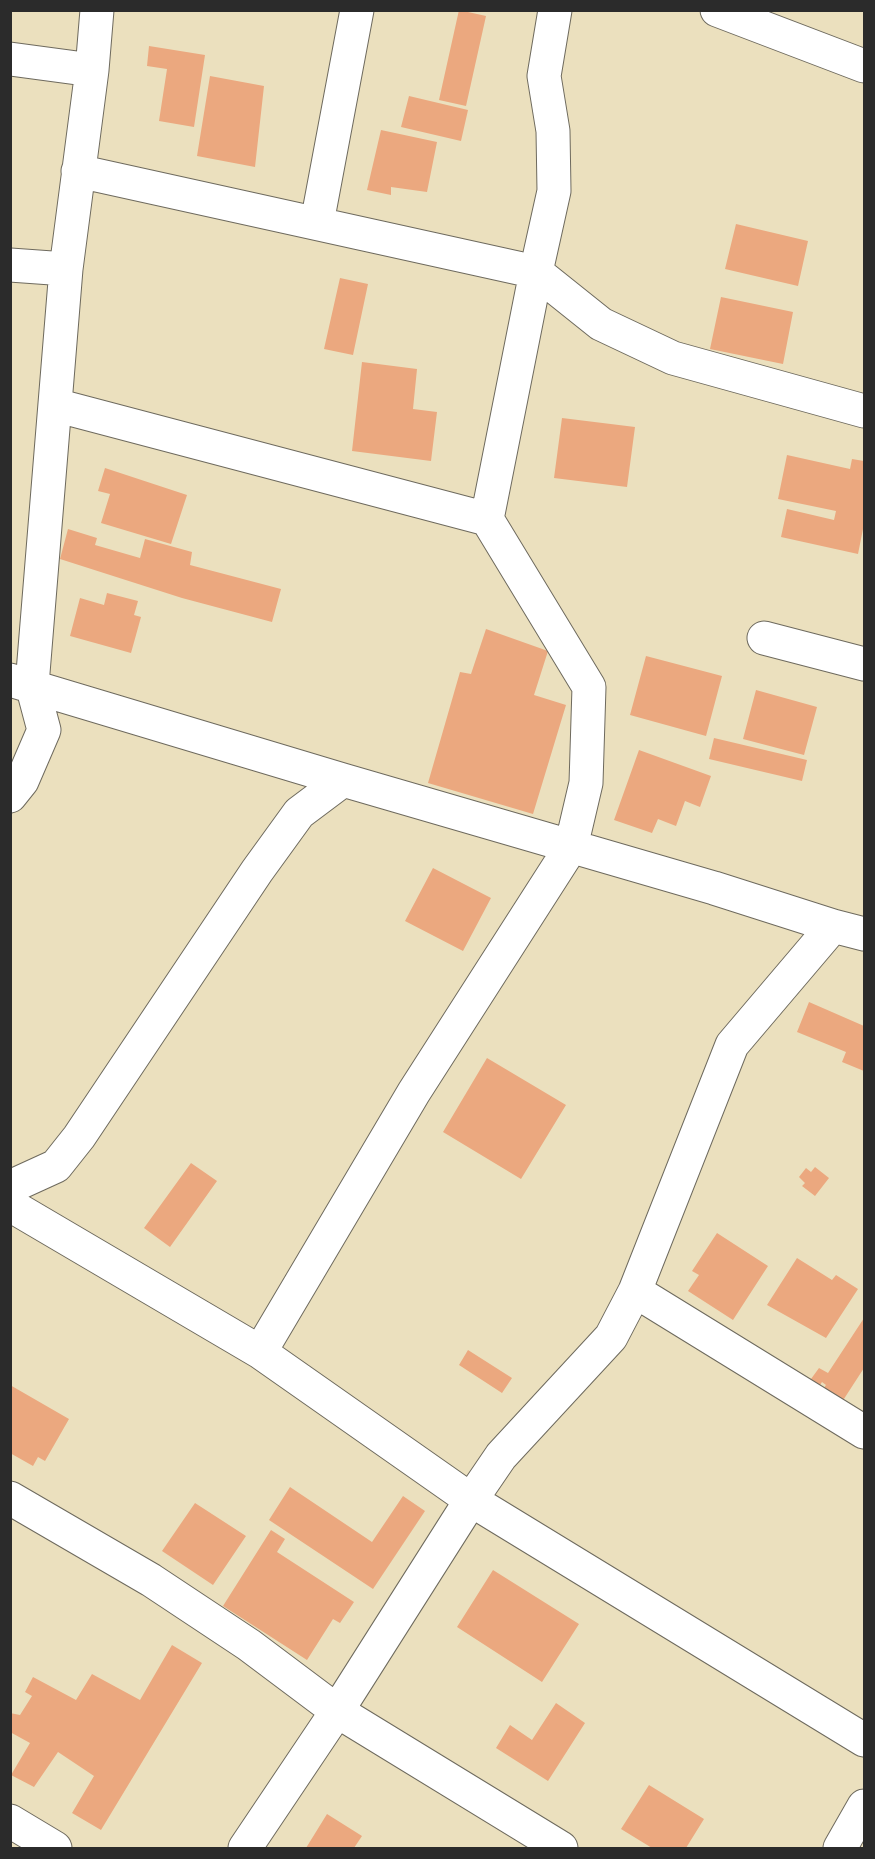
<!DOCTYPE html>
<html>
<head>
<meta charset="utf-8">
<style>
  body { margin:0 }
  #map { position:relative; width:875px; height:1859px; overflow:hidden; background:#ebe0be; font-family:Sriracha,sans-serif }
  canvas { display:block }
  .frame { position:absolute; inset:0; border:12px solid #2b2b2b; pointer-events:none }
</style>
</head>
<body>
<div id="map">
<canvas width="875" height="1859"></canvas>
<div class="frame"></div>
</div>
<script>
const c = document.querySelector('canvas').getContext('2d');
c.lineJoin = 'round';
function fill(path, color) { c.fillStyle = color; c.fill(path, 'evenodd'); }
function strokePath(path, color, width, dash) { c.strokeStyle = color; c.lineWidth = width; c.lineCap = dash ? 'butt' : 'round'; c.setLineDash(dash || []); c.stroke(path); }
const building = new Path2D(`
  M459,10L486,16L466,106L439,100Z
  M149,46L205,55L194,127L159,121L167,69L147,66Z
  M210,76L264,86L255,167L197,156Z
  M409,96L468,110L461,141L401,127Z
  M381,130L437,142L427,192L391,187V195L367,190Z
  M736,224L808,241L798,286L725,269Z
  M340,278L368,284L353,355L324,349Z
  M721,297L793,312L783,364L710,349Z
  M362,362L417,369L413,409L437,412L431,461L352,451Z
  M562,418L635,427L627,487L554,478Z
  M787,455L850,469L852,459L864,461V524L858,554L781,537L787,509L834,520L836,511L778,499Z
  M105,468L187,495L171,544L101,523L110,494L98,491Z
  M68,529L97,538L95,545L140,558L145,539L192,552L190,565L281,589L272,622L182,598L60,559Z
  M107,593L138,601L134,615L141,617L131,653L70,636L80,598L104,605Z
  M486,629L548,651L534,695L566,705L533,814L428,783L460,672L471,674Z
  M646,656L722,676L706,736L630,715Z
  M756,690L817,707L804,755L743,739Z
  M714,738L807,760L802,781L709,759Z
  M639,750L711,776L700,807L685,801L676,826L658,819L652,833L614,820Z
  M433,868L491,898L463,951L405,921Z
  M809,1002L864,1026V1071L842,1062L846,1052L797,1032Z
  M487,1058L566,1105L521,1179L443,1132Z
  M191,1163L217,1181L170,1247L144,1228Z
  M815,1167L829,1178L815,1196L802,1186L805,1183L799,1177L806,1168L811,1172Z
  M717,1233L768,1266L733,1320L688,1291L699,1275L692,1271Z
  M797,1258L832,1280L836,1275L858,1289L826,1338L767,1305Z
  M864,1318V1368L840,1405L821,1392L826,1385L822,1382L820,1385L811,1379L819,1368L828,1373Z
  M468,1350L512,1378L502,1393L459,1365Z
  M10,1385L69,1419L45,1461L38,1457L33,1466L10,1453Z
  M290,1487L372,1542L403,1496L425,1511L373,1589L269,1520Z
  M195,1503L246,1536L213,1585L162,1551Z
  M271,1530L285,1539L277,1552L354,1602L340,1623L333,1619L307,1660L223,1606Z
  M493,1570L579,1624L542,1682L457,1627Z
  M172,1645L202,1663L101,1830L72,1813L94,1776L58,1752L34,1787L11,1775L30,1743L10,1732V1713L20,1715L32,1696L25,1692L33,1677L76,1700L92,1674L140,1700Z
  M556,1703L585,1723L548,1781L496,1748L510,1725L532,1740Z
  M649,1785L704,1819L686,1848H652L621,1829Z
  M327,1814L362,1836L354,1848H306Z`);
const minor = new Path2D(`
  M717,10L864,66
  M10,59L92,70L97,10
  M78,171L536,272L601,324L673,358L864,411
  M317,223L357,10
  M10,265L66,269
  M55,405L487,519
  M764,638L864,664
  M10,680L343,780L714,888L833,926L864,934
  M10,796L22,781L44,730L32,685L66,269L92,70
  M10,1187L56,1166L79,1137L257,871L299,813L343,780
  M10,1205L260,1352L471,1500L864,1740
  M635,1291L864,1432
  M260,1352L414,1092L571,847L586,783L589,687L487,519L536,272L554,191L553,131L544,76L555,10
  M10,1498L151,1580L249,1645L337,1711L561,1848
  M10,1821L55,1848
  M245,1848L337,1711L471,1500L501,1456L611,1337L635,1291L732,1045L833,926
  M840,1848L864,1806`);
fill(building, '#eba87f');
strokePath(minor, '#6e6a5e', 35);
strokePath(minor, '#fff', 33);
</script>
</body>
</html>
